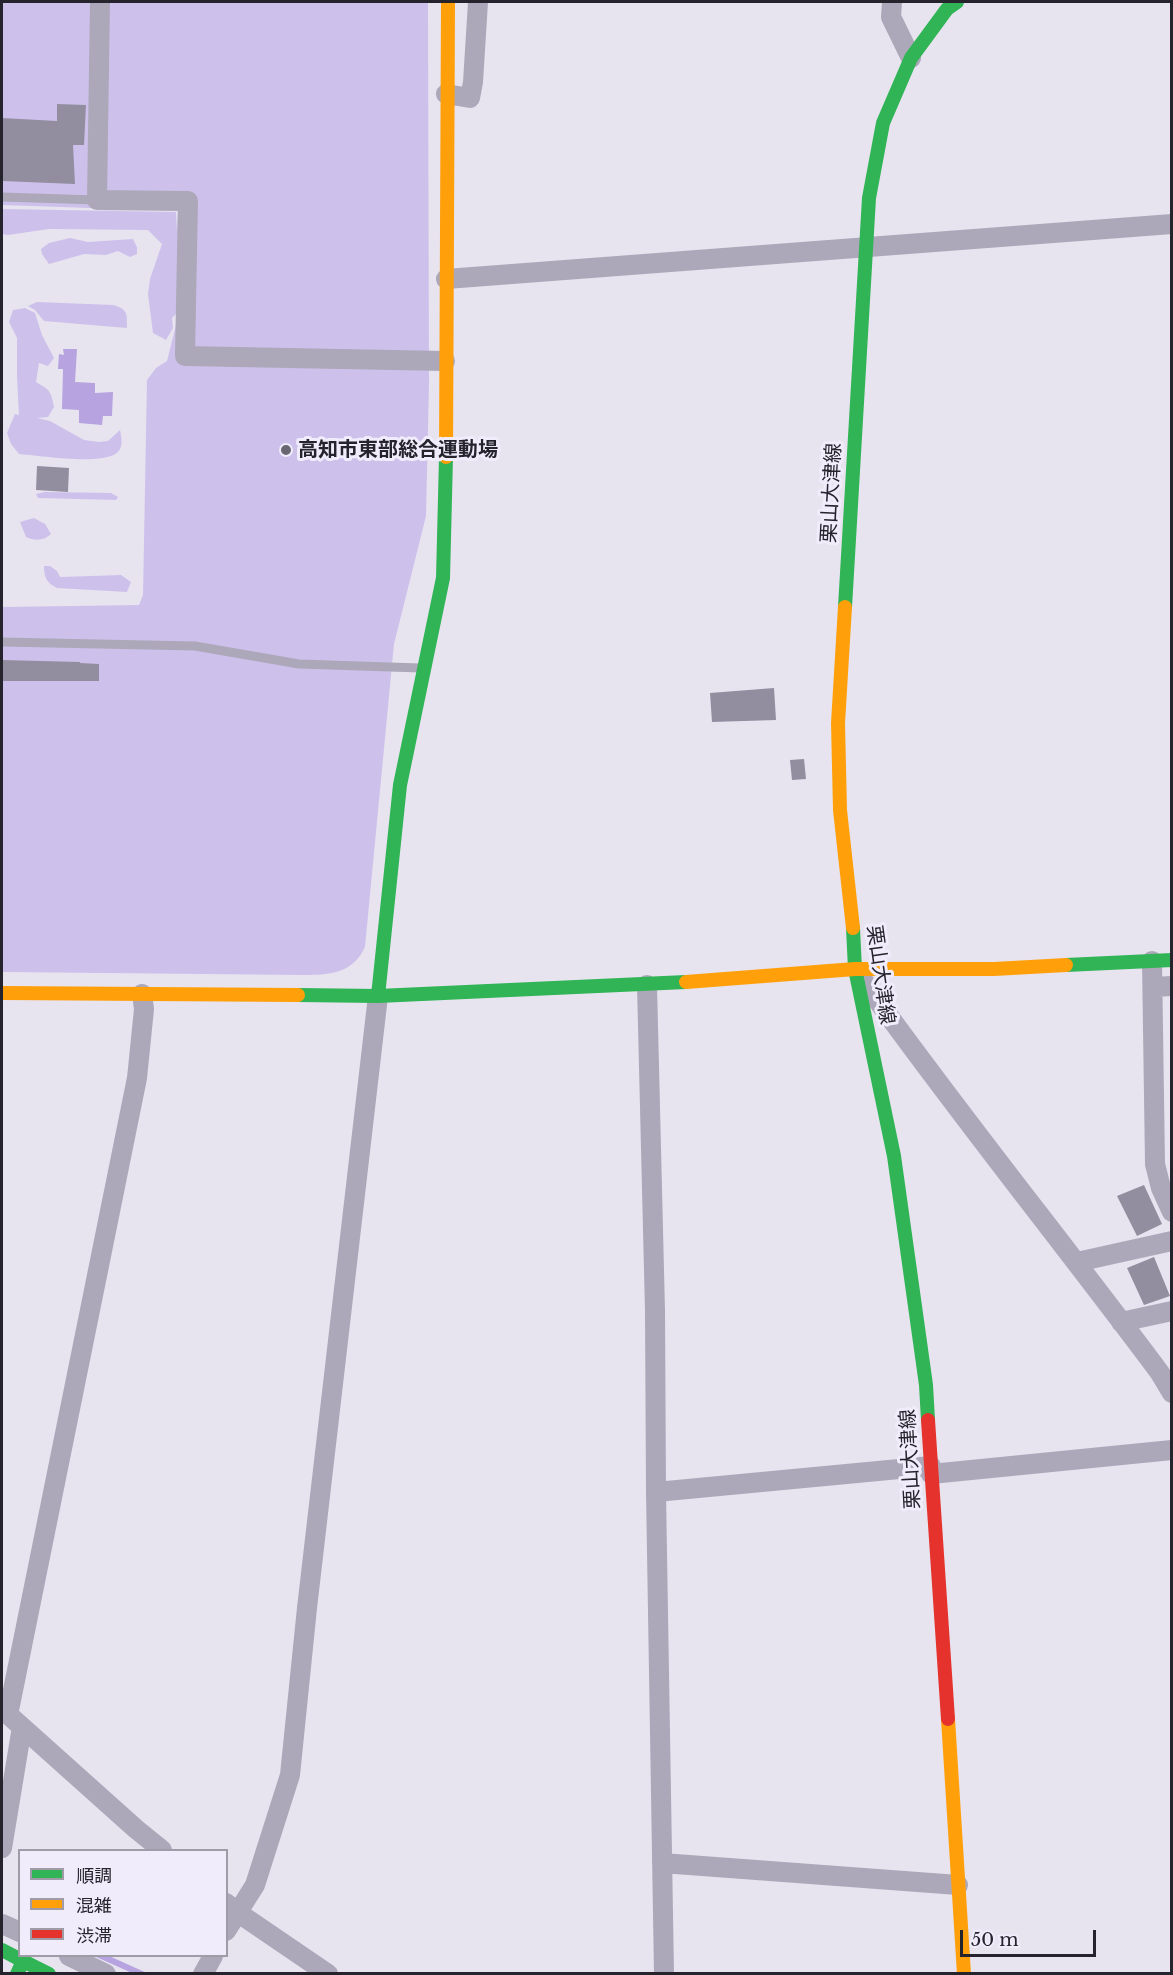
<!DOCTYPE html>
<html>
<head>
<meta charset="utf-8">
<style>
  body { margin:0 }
  #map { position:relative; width:1173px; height:1975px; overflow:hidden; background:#e7e4f0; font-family:"Libre Baskerville","Noto Sans JP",serif }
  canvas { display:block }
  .frame { position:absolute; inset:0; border:3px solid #25232c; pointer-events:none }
  .legend { position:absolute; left:18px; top:1849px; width:210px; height:108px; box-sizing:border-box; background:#f0ecfb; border:2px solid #9f9ca8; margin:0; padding:8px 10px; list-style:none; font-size:18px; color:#25232c }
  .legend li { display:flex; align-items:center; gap:12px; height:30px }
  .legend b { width:30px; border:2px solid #9f9ca8 }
  .scale { position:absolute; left:960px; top:1930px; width:136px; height:27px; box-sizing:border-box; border:3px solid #25232c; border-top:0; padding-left:8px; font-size:18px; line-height:21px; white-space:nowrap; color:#25232c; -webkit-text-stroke:4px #f0ecfb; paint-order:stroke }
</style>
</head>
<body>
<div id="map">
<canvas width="1173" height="1975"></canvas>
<div class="frame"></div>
<ul class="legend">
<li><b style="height:8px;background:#30b455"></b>順調</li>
<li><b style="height:8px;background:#ff9f0a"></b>混雑</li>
<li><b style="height:8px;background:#e5322d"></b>渋滞</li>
</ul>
<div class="scale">50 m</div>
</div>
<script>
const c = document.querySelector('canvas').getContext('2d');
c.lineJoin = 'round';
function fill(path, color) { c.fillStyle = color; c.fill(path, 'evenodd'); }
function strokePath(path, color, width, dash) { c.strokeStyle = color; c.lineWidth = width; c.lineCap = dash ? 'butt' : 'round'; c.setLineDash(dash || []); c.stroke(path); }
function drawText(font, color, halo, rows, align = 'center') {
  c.font = font + ' "Libre Baskerville","Noto Sans JP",serif'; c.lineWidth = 6; c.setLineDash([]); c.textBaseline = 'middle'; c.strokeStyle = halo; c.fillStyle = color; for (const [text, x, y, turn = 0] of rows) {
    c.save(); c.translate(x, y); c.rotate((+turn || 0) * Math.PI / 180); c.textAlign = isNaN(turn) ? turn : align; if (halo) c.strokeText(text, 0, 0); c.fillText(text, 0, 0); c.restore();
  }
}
const green = new Path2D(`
  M2,2H428L429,383L426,516L394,644L365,947C353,973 331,975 304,975L2,972V607L139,605L143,595L147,380L156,368L167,361L176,325V314L172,318L173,328L166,340L153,333L148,294L150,279L162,244L148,230L49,229L8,235L2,234V209L176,212L177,232L178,211L2,205Z
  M70,238L88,242L133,239L137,247V254L130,257L118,251L106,255L84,254L49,264L42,254L41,249L49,243Z
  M37,302L113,305C128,309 127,314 127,328L44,321L35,310L28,306Z
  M25,308L35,313L42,335L54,358L48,366L39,363L36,382C50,390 51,391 54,407L48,417L37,418L50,421L84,440L99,442L108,441L120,430C121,435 123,443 120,449C111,468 38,455 19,454L11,444L7,433L15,414L19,415L17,377V338L9,322L13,310Z
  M45,492L111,493L118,497L116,500L38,498L36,494Z
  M34,518L45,524L51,534C44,541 35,541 26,537L20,522Z
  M44,566H50L57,571L60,577L121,575L131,582L127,592L57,588C47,583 44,578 44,566Z`);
const water = new Path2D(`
  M63,349H77L75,382L95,383V393L113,392L112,416H103L102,425L79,423V410L62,409L63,369H58L59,354L64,355Z
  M94,1956H109L147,1973H132Z`);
const building = new Path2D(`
  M57,104L86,105L84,145H73L75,184L2,181V118L57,121Z
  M37,466L69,468L68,492L36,490Z
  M2,660L80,662V663L99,664V681H2Z
  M774,688L776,720L712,722L710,693Z
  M804,759L806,779L792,780L790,760Z
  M1144,1185L1162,1224L1137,1236L1117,1196Z
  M1154,1257L1170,1296L1144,1305L1127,1268Z`);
const lane = new Path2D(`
  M2,197L97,200
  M2,642L195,646L299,664L420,668`);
const street = new Path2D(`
  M100,2L97,200L188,201L185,356L445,361
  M892,2L891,17L911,58
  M446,94L470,98L473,82L478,2
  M446,279L1172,224
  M1152,961L1155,1164L1161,1188L1172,1212
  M860,976C956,1111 1061,1240 1160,1373L1172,1393
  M647,985L655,1311L656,1492L664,1974
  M1153,987L1172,986
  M1077,1262L1172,1241
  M1121,1322L1172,1311
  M931,1474L1172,1450
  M656,1492L931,1466
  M2,1709L136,1829L162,1850
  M8,1715L137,1078L144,1009L142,994
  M2,1848L22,1727
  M662,1863L958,1885
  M226,1903L237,1912L328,1974
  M2,1924L20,1932
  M226,1931L255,1885L290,1775L307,1608L378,996
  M69,1956L106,1974
  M203,1974L213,1956`);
const fast = new Path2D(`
  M845,607L869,198L883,123L911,58L947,9L957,2
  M853,928L855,969L894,1156L926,1385L928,1420
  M1066,965L1172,960
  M298,995L378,996L686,982
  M378,996L400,785L443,578L446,457
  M2,1950L23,1961L17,1974
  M23,1961L49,1974`);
const slow = new Path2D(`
  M446,457L448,2
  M845,607L838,723L840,810L853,928
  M686,982L855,969H994L1066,965
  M2,993L298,995
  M948,1719L964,1974`);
const jam = new Path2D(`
  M928,1420L948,1719`);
const markers = [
  [286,450,6,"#696771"]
];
const poiNames = [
  ["高知市東部総合運動場",298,450]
];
const streetNames = [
  ["栗山大津線",832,493,-87],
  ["栗山大津線",880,975,82],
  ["栗山大津線",911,1459,-93]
];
fill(green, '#cdc1eb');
fill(water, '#b6a3df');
fill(building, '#938da0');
strokePath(lane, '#aca8b9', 9);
strokePath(street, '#aca8b9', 20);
strokePath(fast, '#30b455', 14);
strokePath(slow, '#ff9f0a', 14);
strokePath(jam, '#e5322d', 14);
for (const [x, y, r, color] of markers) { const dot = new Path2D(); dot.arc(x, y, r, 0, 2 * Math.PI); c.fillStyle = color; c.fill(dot); strokePath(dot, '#f0ecfb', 2); }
drawText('bold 20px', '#25232c', '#f0ecfb', poiNames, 'left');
drawText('20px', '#25232c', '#f0ecfb', streetNames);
</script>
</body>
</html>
